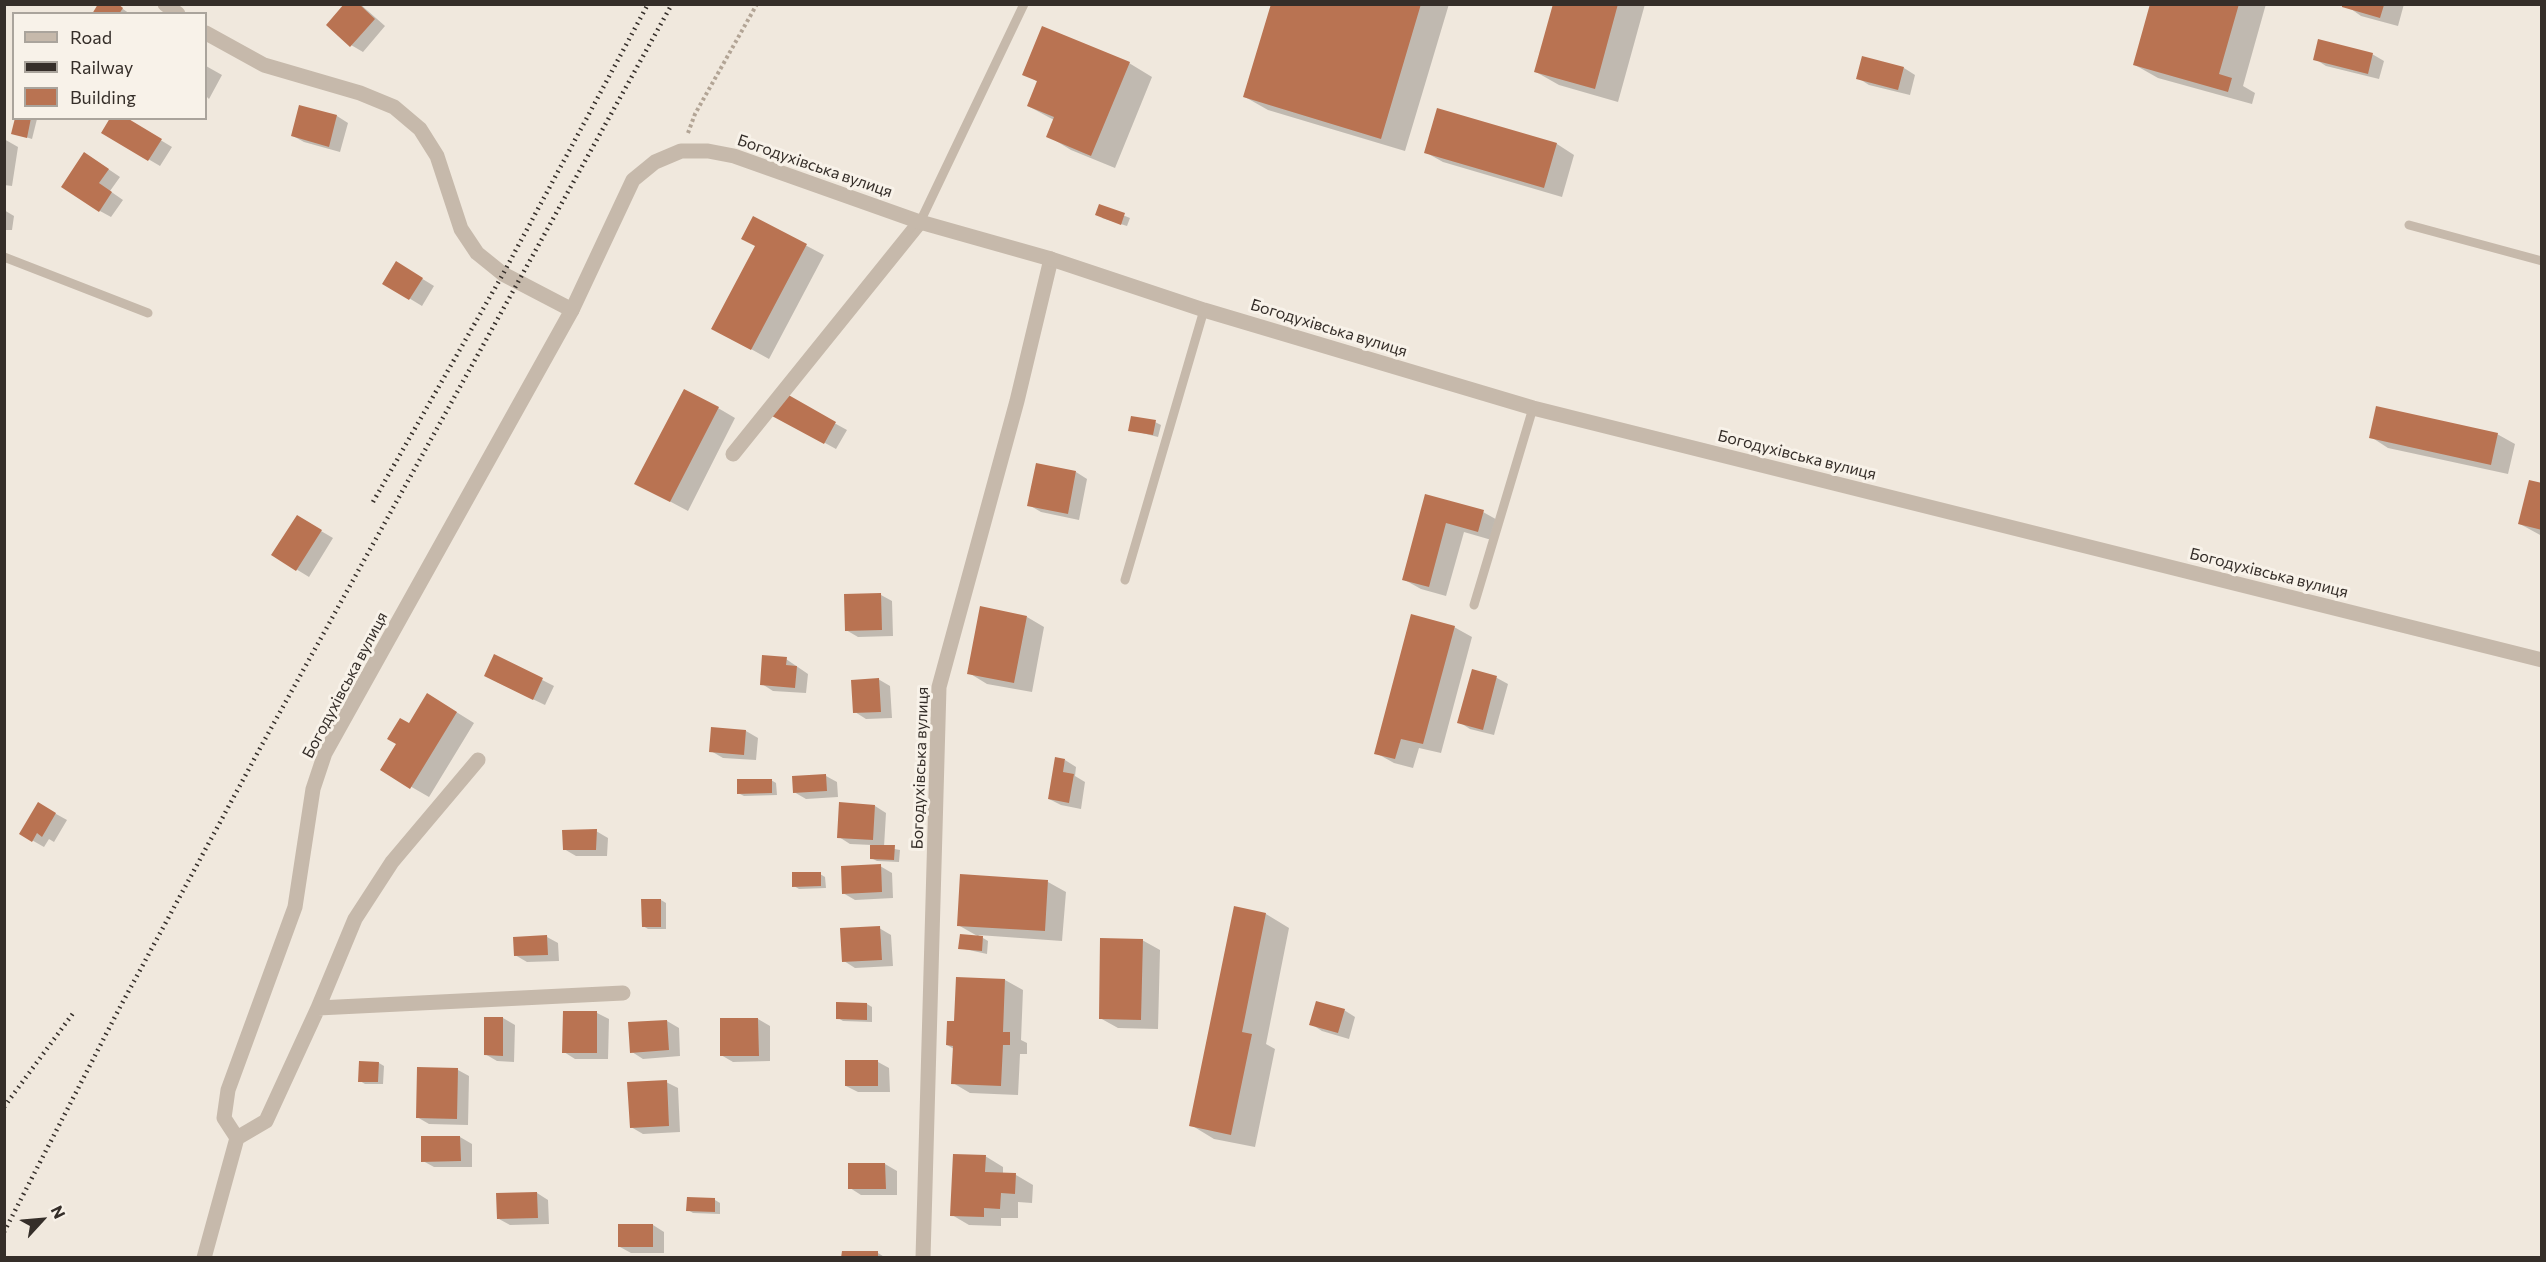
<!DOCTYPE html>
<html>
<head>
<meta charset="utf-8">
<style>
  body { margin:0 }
  #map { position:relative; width:2546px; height:1262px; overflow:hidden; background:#f0e8dd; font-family:Commissioner,sans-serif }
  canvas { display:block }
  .frame { position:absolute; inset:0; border:6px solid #352e29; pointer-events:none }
  .legend { position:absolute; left:12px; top:12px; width:195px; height:108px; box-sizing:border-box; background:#f8f2e9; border:2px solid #aaa49c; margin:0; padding:8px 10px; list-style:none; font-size:18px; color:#352e29 }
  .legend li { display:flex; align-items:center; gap:12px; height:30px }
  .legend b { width:30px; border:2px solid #aaa49c }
  .north { position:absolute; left:12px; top:1190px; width:60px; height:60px; -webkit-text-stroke:4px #f8f2e9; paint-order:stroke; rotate:64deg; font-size:16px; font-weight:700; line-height:24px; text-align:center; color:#352e29 }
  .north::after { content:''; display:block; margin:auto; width:21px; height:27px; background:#352e29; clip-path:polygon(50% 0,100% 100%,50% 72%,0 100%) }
</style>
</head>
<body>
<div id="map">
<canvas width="2546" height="1262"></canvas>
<div class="frame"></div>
<ul class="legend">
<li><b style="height:8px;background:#c6b9ab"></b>Road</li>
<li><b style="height:8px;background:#352e29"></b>Railway</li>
<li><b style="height:16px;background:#b97352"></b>Building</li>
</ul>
<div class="north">N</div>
</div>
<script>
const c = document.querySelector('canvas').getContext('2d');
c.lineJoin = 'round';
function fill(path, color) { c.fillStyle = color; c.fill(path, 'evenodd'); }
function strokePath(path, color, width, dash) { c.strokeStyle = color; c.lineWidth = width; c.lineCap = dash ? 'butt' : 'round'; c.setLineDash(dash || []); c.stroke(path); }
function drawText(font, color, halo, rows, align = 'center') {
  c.font = font + ' Commissioner,sans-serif'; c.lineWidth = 6; c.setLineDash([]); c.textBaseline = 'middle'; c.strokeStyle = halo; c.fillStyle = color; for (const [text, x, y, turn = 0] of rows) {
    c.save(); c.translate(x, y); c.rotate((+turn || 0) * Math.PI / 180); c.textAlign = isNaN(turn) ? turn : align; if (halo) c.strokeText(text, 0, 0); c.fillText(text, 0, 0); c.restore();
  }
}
const shadow = new Path2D(`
  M116,4L130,14H94Z
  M346,4H360L385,26L363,52L351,45Z
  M1272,4H1449L1405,151L1268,110L1245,97Z
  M1554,4H1645L1618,102L1559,85L1536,72Z
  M2151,4H2266L2243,86L2255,93L2252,104L2158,78L2135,65Z
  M2344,4H2404L2398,26L2361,16Z
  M2372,54L2384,61L2379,79L2326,66L2315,59Z
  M1129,63L1152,77L1115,168L1071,150L1048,136L1054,120L1028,106L1038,82L1024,74Z
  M206,66L222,75L209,99L206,96Z
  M1904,68L1915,75L1910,95L1869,85L1858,78Z
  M300,106L337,116L348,123L340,152L304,142L293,136Z
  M16,118L37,119L32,139L13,133Z
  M124,118L172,147L160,166L104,133Z
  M4,139L18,147L12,186L4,185Z
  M1557,144L1574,155L1562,197L1443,162L1425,152Z
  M95,160L120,177L110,191L123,200L111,217L100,211Z
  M1100,206L1130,218L1127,226L1102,218Z
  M4,210L14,216L12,230H4Z
  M754,218L824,255L769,359L731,338L757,246Z
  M408,270L434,286L422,306L384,283Z
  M785,396L847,430L836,449L774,415Z
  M718,408L735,418L688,511L654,493Z
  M1155,422L1161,425L1158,437L1130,430Z
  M2497,434L2515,444L2508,474L2388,448L2371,437Z
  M1076,472L1087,479L1079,520L1041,512L1029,505Z
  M2542,484V536L2520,524Z
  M1426,496L1483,512L1501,522L1495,541L1464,532L1446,596L1421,589L1403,579Z
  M297,517L333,538L309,577L273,555Z
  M881,595L892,601L893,636L858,637L846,630Z
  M1027,617L1044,627L1032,692L987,684L969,673Z
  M1454,627L1472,637L1441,753L1419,748L1413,768L1394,763L1376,753Z
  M495,656L554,686L545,705L497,682Z
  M786,659L808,674L806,693L773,691L762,684Z
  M1473,671L1497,678L1508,684L1494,735L1470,729L1459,722Z
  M878,679L890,686L892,718L866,719L855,712Z
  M445,705L474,723L429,797L382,770L410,725Z
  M713,729L746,731L758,738L756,760L723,758L711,751Z
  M1065,760L1076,767L1075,776L1085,782L1081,809L1061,805L1049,799Z
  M826,776L837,782L838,797L806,799L794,792Z
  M771,780L776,783L777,795L744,796L738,793Z
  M38,804L67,820L54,842L49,839L44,847L21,834Z
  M875,806L886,813L884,847L900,850L899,862L877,861L871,858L872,845L850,844L839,837Z
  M596,831L608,838L607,856H576L564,849Z
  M880,866L892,873L893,898L855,900L843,893Z
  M820,874L825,877L826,888L799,889L794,886Z
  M1048,882L1066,892L1062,941L978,935L988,941L987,954L960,948L981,938L958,925Z
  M661,900L666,903V929H648L643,926Z
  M1235,908L1266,914L1289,928L1266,1044L1275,1049L1255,1147L1214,1139L1191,1125Z
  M879,928L891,935L893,966L855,968L844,961Z
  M547,937L558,943L559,961L527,962L515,955Z
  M1142,940L1160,950L1158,1029L1118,1028L1100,1018Z
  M957,978L1005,980L1023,990L1021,1040L1027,1043V1054H1020L1018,1095L970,1093L953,1083L954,1049L947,1045L955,1023Z
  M867,1004L872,1007V1022L843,1021L838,1018Z
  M1344,1010L1355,1017L1349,1039L1322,1031L1311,1024Z
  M597,1013L609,1019L608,1059H575L564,1052Z
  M485,1018H503L515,1025L514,1062L497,1061L485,1054Z
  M758,1019L770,1026V1061L733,1062L721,1055Z
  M667,1021L679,1028L680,1056L643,1059L632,1052Z
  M878,1062L889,1068L890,1092H858L846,1086Z
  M379,1063L384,1066L383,1084H365L360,1081Z
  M458,1070L469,1076L468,1125L429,1124L417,1117Z
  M666,1082L678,1088L680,1132L643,1134L631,1127Z
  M422,1137H460L472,1144V1167H434L423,1161Z
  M985,1156L1003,1167V1174L1016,1175L1033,1185L1032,1203L1018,1202V1218H1001V1226L969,1225L952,1215Z
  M885,1164L897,1171V1195H861L850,1188Z
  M537,1193L548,1200L549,1224L510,1225L499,1219Z
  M715,1200L720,1203V1214L693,1213L688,1210Z
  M653,1225L664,1232V1253H631L620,1247Z
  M878,1253L886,1258H843Z`);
const building = new Path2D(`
  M98,4H118L123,8L119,14H92Z
  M344,4H359L375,19L350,47L326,25Z
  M1271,4H1421L1381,139L1243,97Z
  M1553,4H1618L1595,89L1534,72Z
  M2150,4H2239L2219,74L2232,78L2228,92L2133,65Z
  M2342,5H2384L2380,18L2342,7Z
  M1042,26L1130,62L1091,156L1046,137L1054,117L1027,106L1037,81L1022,75Z
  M2318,39L2373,53L2368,74L2313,60Z
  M1862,56L1904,67L1898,90L1856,79Z
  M299,105L337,115L329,147L291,136Z
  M1437,108L1557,143L1544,188L1424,153Z
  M15,118H31L27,138L11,134Z
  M110,118H127L162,139L148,161L101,133Z
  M84,152L109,169L99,183L112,192L99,212L61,187Z
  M1099,204L1125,213L1121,225L1095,215Z
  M753,216L807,244L751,350L711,329L755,246L741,239Z
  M396,261L423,278L409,300L382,284Z
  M684,389L719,407L670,502L634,484Z
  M785,393L836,422L824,444L772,416Z
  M2376,406L2498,433L2491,465L2369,438Z
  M1131,416L1156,420L1153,435L1128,431Z
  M1036,463L1076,471L1068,514L1027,506Z
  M2529,480L2542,483V530L2518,524Z
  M1425,494L1484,510L1478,532L1446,523L1429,587L1402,580Z
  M297,515L322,530L296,571L271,555Z
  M881,593L882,630L845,631L844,594Z
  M980,606L1027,616L1014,683L967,674Z
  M1411,614L1455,626L1423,744L1401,739L1395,759L1374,754Z
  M494,654L543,678L533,700L484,676Z
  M762,655L787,657L786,665L797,666L795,688L760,685Z
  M1472,669L1497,676L1483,730L1457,723Z
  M879,678L881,712L853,713L851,680Z
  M427,693L457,712L410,789L380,770L396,744L387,739L400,718L409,723Z
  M711,727L746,730L744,755L709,752Z
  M1055,757L1065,759L1063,772L1074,774L1069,803L1048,799Z
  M826,774L827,791L793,793L792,776Z
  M737,779H772V793L737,794Z
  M38,802L56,813L42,837L37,833L32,842L19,834Z
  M839,802L875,805L873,840L837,838Z
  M597,829L596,850H563L562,830Z
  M870,845H895L894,860L870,859Z
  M881,864L882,892L842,894L841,866Z
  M792,872H821V886L792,887Z
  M960,874L1048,880L1045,931L957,926Z
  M641,899H661V927H642Z
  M1234,906L1266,913L1242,1032L1252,1034L1231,1135L1189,1126Z
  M880,926L882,960L842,962L840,928Z
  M960,934L983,936L982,951L958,949Z
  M547,935L548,955L514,956L513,937Z
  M1100,938L1143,939L1141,1020L1099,1019Z
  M956,977L1005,979L1003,1032H1010V1045H1003L1001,1086L951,1084L953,1046L946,1045L947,1021H954Z
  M1316,1001L1345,1009L1338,1033L1309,1025Z
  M836,1002L867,1003V1020L836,1019Z
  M563,1011H597V1053H562Z
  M484,1017H503V1056L484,1055Z
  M720,1018H758L759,1056H720Z
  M667,1020L669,1050L630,1053L628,1022Z
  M845,1060H878V1086H845Z
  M359,1061L379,1062L378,1082H358Z
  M417,1067L458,1068L457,1119L416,1118Z
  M667,1080L669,1126L630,1128L627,1082Z
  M421,1136H460L461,1161L421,1162Z
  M953,1154L986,1155L985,1172L1016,1173L1015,1194L1001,1193L1000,1209L984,1208V1217L950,1216Z
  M848,1163H885L886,1189H848Z
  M537,1192L538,1218L497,1219L496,1193Z
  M687,1197L715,1198V1212L686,1211Z
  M618,1224H653V1247H618Z
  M842,1251H878V1258H841Z`);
const path = new Path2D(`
  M688,133L695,114L757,4`);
const service = new Path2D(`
  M920,222L1024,4
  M2409,225L2542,261
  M4,257L148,313
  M1125,580L1204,310
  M1474,605L1533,408`);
const minor = new Path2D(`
  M733,454L920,222
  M318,1008L623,993
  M237,1138L266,1121L318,1008L355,919L392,862L478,760
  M204,1258L237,1138L224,1118L228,1090L295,907L313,789L325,753L572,310
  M923,1258L939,687L1017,401L1051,259`);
const tertiary = new Path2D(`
  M165,4L178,14
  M206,33L264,65L360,93L394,107L420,129L437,156L461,229L477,253L503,274L572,310L633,180L655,162L681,151H708L734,156L920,222L1051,259L1204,310L1533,408L2542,660`);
const rail = new Path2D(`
  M373,502L503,274L648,4
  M4,1107L74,1012
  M4,1232L119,1009L264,741L672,4`);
const streetNames = [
  ["Богодухівська вулиця",815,166,19],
  ["Богодухівська вулиця",1329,328,17],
  ["Богодухівська вулиця",1797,455,14],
  ["Богодухівська вулиця",2269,573,14],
  ["Богодухівська вулиця",345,685,-62],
  ["Богодухівська вулиця",920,768,-88]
];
fill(shadow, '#0003');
fill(building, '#b97352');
strokePath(path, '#b2a495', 4, [3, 3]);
strokePath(service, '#c6b9ab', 9);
strokePath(minor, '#c6b9ab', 15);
strokePath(tertiary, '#c6b9ab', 15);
strokePath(rail, '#352e29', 4.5, [1.5, 4.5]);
drawText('16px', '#352e29', '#f8f2e9', streetNames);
</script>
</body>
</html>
